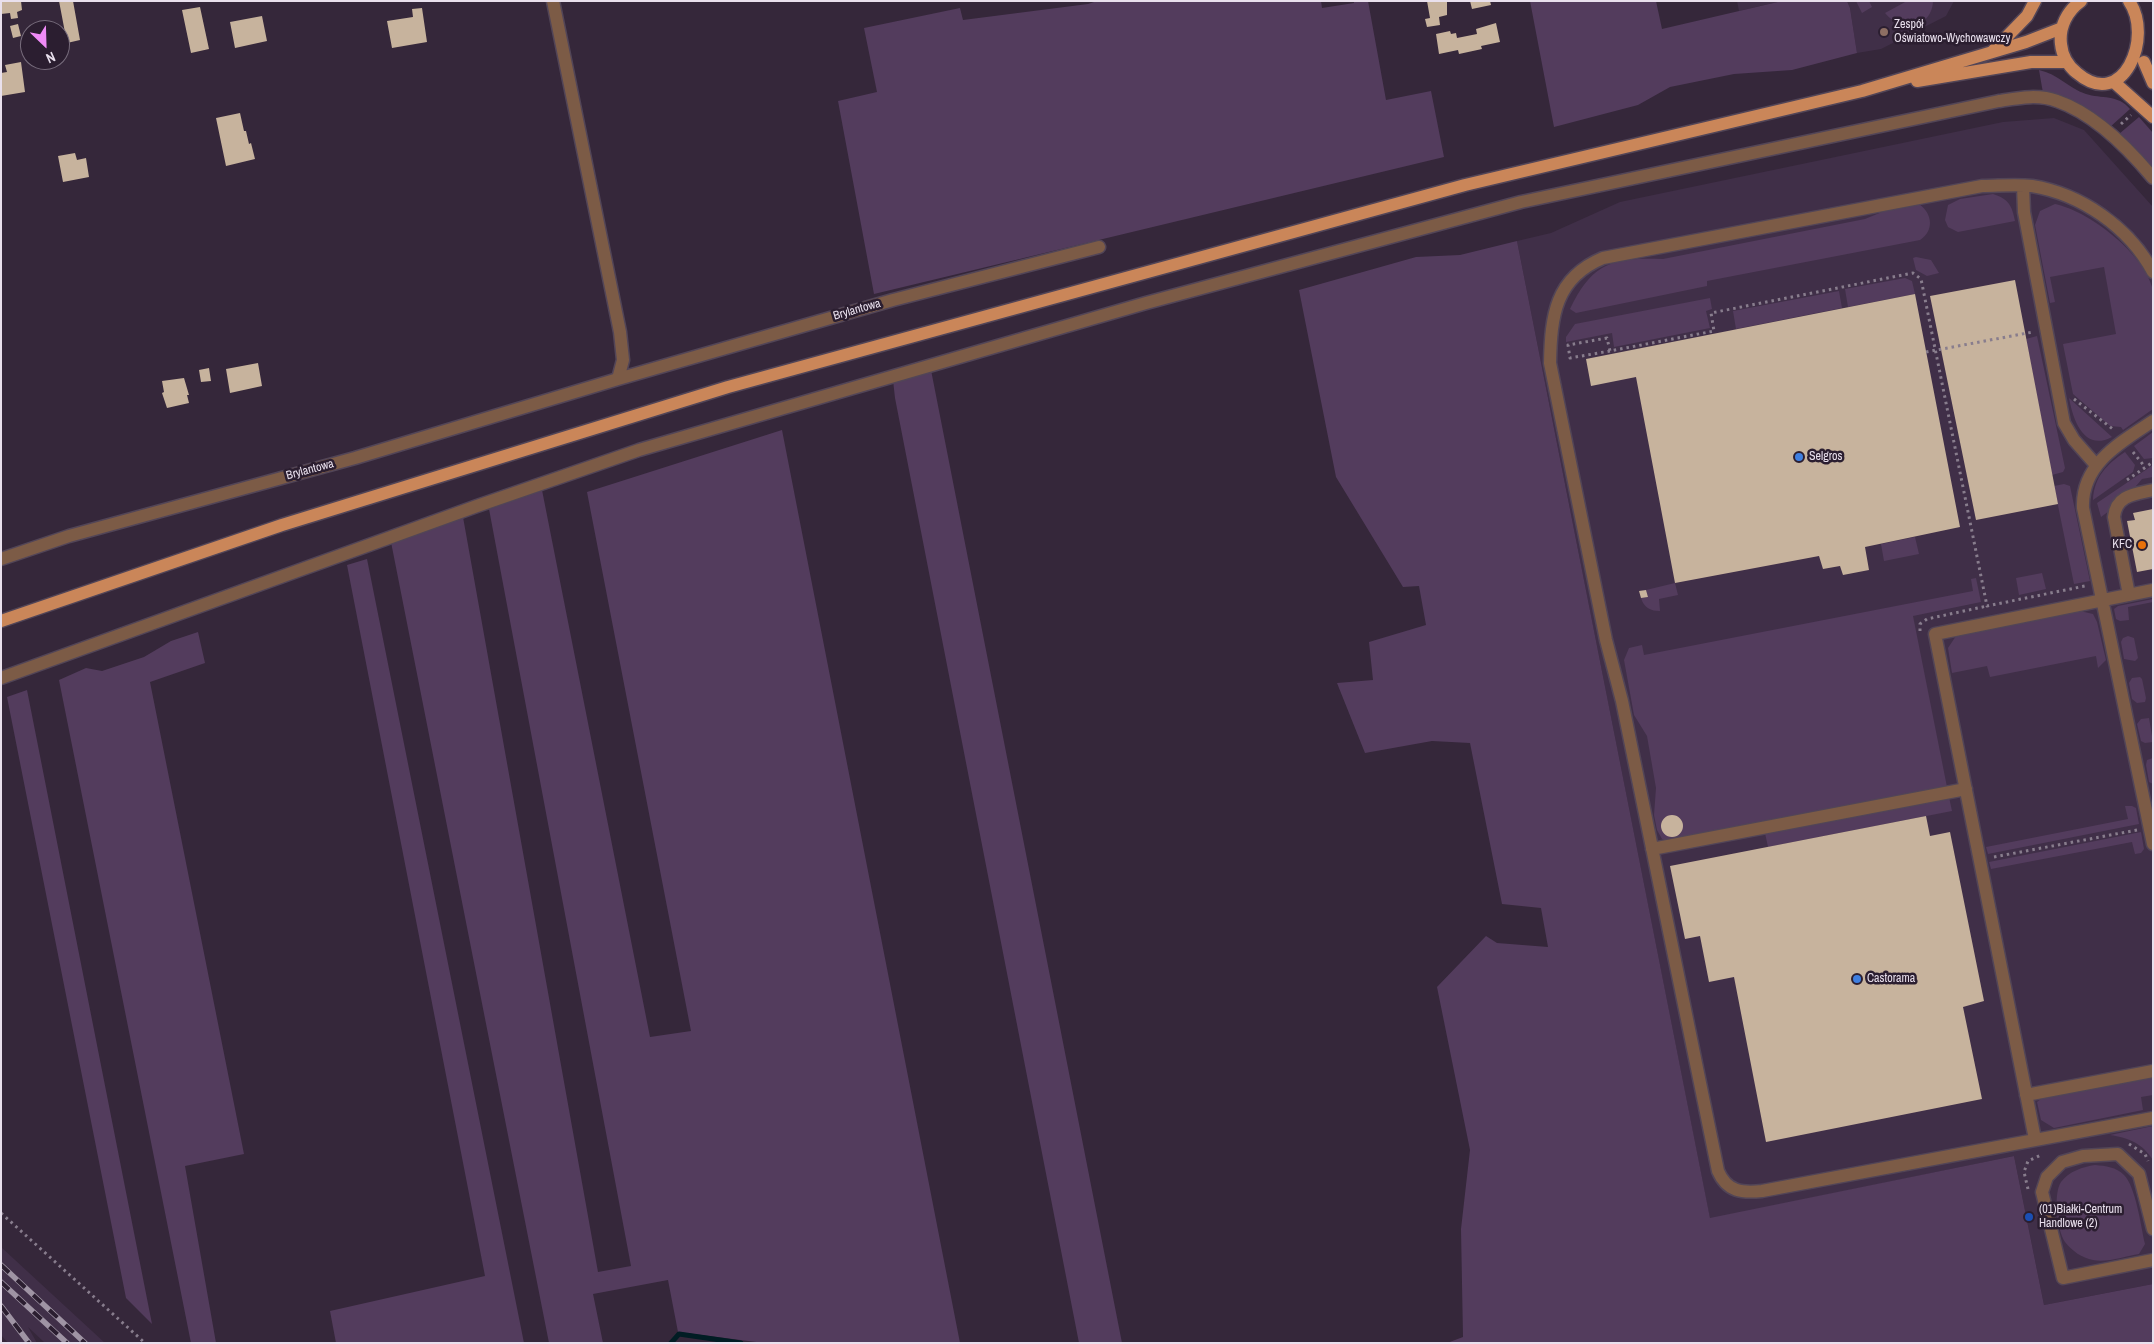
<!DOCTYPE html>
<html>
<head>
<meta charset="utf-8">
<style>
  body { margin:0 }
  #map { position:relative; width:2154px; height:1344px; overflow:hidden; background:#35273a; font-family:"Archivo Narrow",sans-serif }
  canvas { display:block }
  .frame { position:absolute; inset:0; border:2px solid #e9e0ed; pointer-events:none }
  .north { position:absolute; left:20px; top:20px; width:50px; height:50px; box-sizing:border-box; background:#2b1e30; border:1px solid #776c7c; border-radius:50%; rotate:156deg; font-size:14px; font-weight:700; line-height:20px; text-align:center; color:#e9e0ed }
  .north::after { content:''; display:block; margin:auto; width:18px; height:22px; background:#ef8bf6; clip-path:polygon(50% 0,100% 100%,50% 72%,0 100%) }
</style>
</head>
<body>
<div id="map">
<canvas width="2154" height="1344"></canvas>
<div class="frame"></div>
<div class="north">N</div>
</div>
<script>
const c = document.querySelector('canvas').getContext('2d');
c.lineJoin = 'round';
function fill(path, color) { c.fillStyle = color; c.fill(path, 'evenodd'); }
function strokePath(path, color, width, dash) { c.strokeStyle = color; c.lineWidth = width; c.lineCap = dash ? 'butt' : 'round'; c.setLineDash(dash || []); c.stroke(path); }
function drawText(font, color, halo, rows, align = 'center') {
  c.font = font + ' "Archivo Narrow",sans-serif'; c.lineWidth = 5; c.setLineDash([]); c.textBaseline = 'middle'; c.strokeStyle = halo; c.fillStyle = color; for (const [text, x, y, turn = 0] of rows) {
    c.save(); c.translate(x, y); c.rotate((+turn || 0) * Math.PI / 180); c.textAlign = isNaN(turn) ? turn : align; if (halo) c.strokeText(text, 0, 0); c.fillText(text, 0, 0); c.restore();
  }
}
const built = new Path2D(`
  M1737,1H1782L1739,11Z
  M1847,1H1954L1946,16L1881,49L1857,53L1850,8Z
  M2054,118L2084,130L2153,207V1284L2044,1305L2014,1156L1710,1219L1517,241L1551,233L1620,202L2003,122Z
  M1,1247L105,1343H45L28,1327L37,1343H8L1,1335Z`);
const green = new Path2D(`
  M1097,1H1321L1322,8L1354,3V1H1368L1386,100L1431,91L1444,157L874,294L838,101L877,92L864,28L960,8L963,20L1088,4Z
  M1530,1H1656L1662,29L1782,1H1847L1850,8L1857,53L1792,70L1734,74L1670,87L1638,105L1554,127Z
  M1856,1H1869L1872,7L1862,13Z
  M1907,1H1933C1932,29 1900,32 1885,13Z
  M2039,70C2058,74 2068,88 2086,94C2101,99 2118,94 2130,109L2110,127L2043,93Z
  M2139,117L2153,133V171L2119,134Z
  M1993,194C2009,199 2012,206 2015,221L1958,232L1948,227L1945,220L1948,205L1960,199Z
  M1919,204C1933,214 1934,231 1920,240L1707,281V286L1576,313L1570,309C1592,262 1614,257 1663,259L1865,219L1899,205Z
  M2055,204C2089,211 2145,254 2153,290C2154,300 2153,314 2153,325C2153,353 2153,381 2153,409L2123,430L2121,427L2110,426L2073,394L2063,344L2116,334L2104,267L2050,277L2055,302L2050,303L2035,225L2040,211Z
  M1517,241L1710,1218L2014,1156L2044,1305L2153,1284V1343H1447L1463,1337L1461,1229L1470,1150L1437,987L1486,936L1497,943L1548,947L1541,908L1502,904L1470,743L1432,741L1365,753L1337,683L1373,680L1369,642L1426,625L1419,586L1403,587L1336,477L1299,290L1416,257L1460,255Z
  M1916,257L1931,260L1939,273L1927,276L1916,270L1913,258Z
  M1905,278L1912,281L1915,294L1848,307L1845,289Z
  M1839,291L1842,308L1736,329L1733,311Z
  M1710,298L1712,309L1706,311L1710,328L1614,347L1612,333L1566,342V337L1575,324Z
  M2037,336L2065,468L2063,472L2052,475L2026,339Z
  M931,370L1122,1343H1079L895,398L893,380Z
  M2069,398L2112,437C2084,452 2073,420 2069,398Z
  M782,430L960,1343H764L678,1332L668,1280L593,1294L603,1343H549L391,542L463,517L598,1272L631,1266L489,509L542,490L650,1037L691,1031L587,492Z
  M2153,432V458L2144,459L2134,446Z
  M2125,452L2135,465L2133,472L2093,500C2094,477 2107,464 2125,452Z
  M2153,465V477L2142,479L2136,486L2137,490L2101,517L2097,503Z
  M2064,484L2070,486L2090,581L2074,584L2054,486Z
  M1915,537L1919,554L1884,561L1881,544Z
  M367,559L514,1293L524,1343H336L330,1311L485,1276L347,565Z
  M2042,573L2046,589L2019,595L2016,578Z
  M1976,578L1981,602L1913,616L1947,787L1666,841L1662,839L1657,830L1654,815L1656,788L1647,736L1634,715L1624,660L1629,648L1642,645L1644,655L1973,591L1971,579ZM1668,816H1676L1682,821V829L1677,835H1666L1661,829L1662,821Z
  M1675,583L1678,595L1659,599L1660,611C1651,611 1644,608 1641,598L1648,597L1646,590Z
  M2153,599V602L2128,607L2129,620L2120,621L2116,619L2114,609L2118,606Z
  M2080,611L2093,614L2097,622L2106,660L2098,668L2096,656L1990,677L1987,666L1952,673L1948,648L1956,636Z
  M198,632L205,663L150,682L244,1154L185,1166L216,1343H191L59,680L86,668L102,671L144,657L171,641Z
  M2128,636L2134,638L2138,658L2135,661L2124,659L2121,642L2123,638Z
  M2140,677L2142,679L2146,698L2145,702L2137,703L2132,699L2129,683L2132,678Z
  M27,690L152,1324L126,1298L7,697Z
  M2149,718L2153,742L2145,743L2141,741L2137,724L2141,719Z
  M2153,758V784L2149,782L2146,765L2147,760Z
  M1949,797L1952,811L1768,847L1765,833Z
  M2125,806H2132L2136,808L2139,824L1988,854L1986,847L2128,819Z
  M2141,832L2144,849L2141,853L2135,854L2132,842L1991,869L1989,862Z
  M2153,1078V1095L2141,1097L2143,1110L2054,1128L2041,1120L2037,1102L2041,1099Z
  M2153,1126V1160C2142,1143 2129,1138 2110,1135Z
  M2095,1165C2106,1166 2116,1167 2124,1175C2136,1187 2141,1227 2145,1244L2139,1254C2126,1256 2107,1263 2093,1260C2082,1258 2072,1251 2065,1242C2057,1230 2053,1194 2061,1182C2069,1171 2083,1167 2095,1165Z`);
const stream = new Path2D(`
  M671,1343L679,1334L741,1343`);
const building = new Path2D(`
  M1,1H21L22,10L17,12L18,18L11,19L10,13L1,14Z
  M59,1H73L80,40L67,43Z
  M1427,1H1447V15L1439,17L1440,25L1427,27L1425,19L1430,18Z
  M1470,1H1490L1491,5L1472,9Z
  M200,7L209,49L191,53L182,10Z
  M422,8L427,42L392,48L387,21L413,17L412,9Z
  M262,16L267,41L235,48L230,22Z
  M1496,23L1500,42L1481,46L1482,49L1459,54L1458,50L1439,54L1436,34L1450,31L1451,34L1456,33L1457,38L1477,34L1476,29Z
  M18,24L21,36L13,38L10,26Z
  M21,62L25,92L1,96V73L7,72L5,65Z
  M240,113L244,131H246L249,144L251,143L255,159L226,166L216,118Z
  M75,153L77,160L86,158L89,177L63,182L58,156Z
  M2015,280L2058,504L1976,520L1930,296Z
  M1915,294L1960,527L1865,547L1869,570L1843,575L1840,566L1823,569L1819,556L1675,583L1636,377L1591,386L1586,359Z
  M258,363L262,386L230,393L226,369Z
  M209,368L211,381L201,382L199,370Z
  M184,378L189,395H187L189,403L167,408L162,393L164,392L162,381Z
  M2153,509V569L2137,572L2127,521L2135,520L2133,513Z
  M1646,590L1648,597L1641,598L1639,591Z
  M1661 826a11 11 0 1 1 22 0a11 11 0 1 1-22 0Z
  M1926,816L1930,836L1950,832L1984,1001L1963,1007L1982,1099L1766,1142L1734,977L1709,982L1700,936L1685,939L1670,866Z`);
const path = new Path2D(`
  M2121,124L2131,115
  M1610,351L1570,358L1568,345L1607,338L1610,351L1714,331L1711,313L1913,273L1921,279L1987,606L2085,586
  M1926,352L2033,332
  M2074,399L2114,430
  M2133,452L2145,467
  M2127,480L2153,462
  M1920,631V624L1927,619L1987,606
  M1994,857L2137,830
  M2129,1144L2145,1154L2148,1161
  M2028,1189L2024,1172L2028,1161L2041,1155
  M1,1213L145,1343`);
const minor = new Path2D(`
  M2023,186L2024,212L2064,423L2074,440L2096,465
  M2153,272C2129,227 2081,194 2032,186C2016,184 1998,186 1982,186L1603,258C1555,278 1551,316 1550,363L1606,640L1622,701L1718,1171C1727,1192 1742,1193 1762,1191L2153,1118
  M618,379L893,300L1099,247
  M2153,421C2121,442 2081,464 2083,508L2153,844
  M1,559L69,536L355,458L618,379L623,360L620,332L553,1
  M2129,595L2114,517C2116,495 2135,494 2153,490
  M1,678L477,506L639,450L1146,303L1521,202L1999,101C2018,98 2038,94 2057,101C2095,114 2128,148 2153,178
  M1652,849L1966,789
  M2026,1095L2153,1071
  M2035,1139L1935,634L2153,590
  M2153,1229L2139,1174L2118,1154L2083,1156L2062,1162L2047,1177L2042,1192L2063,1278L2153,1260`);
const major = new Path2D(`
  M2081,1C2067,11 2059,27 2061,44C2062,55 2068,66 2077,73C2123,112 2154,37 2129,1
  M1993,51L2027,16L2035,1
  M2144,62L2153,83
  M1917,81L2031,62H2067
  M2115,83L2153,117
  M1,621L282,525L728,387L1465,185L1862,91L2026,42L2062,28`);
const rail = new Path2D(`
  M1,1265L85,1343
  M1,1282L67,1343
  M1,1306L29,1343`);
const markers = [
  [1884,32,5,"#8d6e63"],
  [1799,457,5,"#3f7fe0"],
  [2142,545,5,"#e8710a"],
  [1857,979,5,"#3f7fe0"],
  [2029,1217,5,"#1a4fb4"]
];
const poiNames = [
  ["Zespół",1894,25],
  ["Oświatowo-Wychowawczy",1894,39],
  ["Selgros",1809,457],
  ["KFC",2132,545,"right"],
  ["Castorama",1867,979],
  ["(01)Białki-Centrum",2039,1210],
  ["Handlowe (2)",2039,1224]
];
const streetNames = [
  ["Brylantowa",857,310,-16],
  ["Brylantowa",310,470,-15]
];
fill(built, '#402f48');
fill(green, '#533c5d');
strokePath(stream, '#011d24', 5);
fill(building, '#c7b39d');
strokePath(minor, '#524557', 15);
strokePath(major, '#524557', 15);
strokePath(path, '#887d8d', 3, [2.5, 4]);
strokePath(minor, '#7c5b46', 12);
strokePath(major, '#ca8659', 12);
strokePath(rail, '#9f94a4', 5.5);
strokePath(rail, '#2b1e30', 4, [11]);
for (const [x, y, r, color] of markers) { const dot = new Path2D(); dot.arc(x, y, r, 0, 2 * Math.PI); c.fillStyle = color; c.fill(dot); strokePath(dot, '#2b1e30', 2); }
drawText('12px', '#e9e0ed', '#2b1e30', poiNames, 'left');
drawText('12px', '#e9e0ed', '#2b1e30', streetNames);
</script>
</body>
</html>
